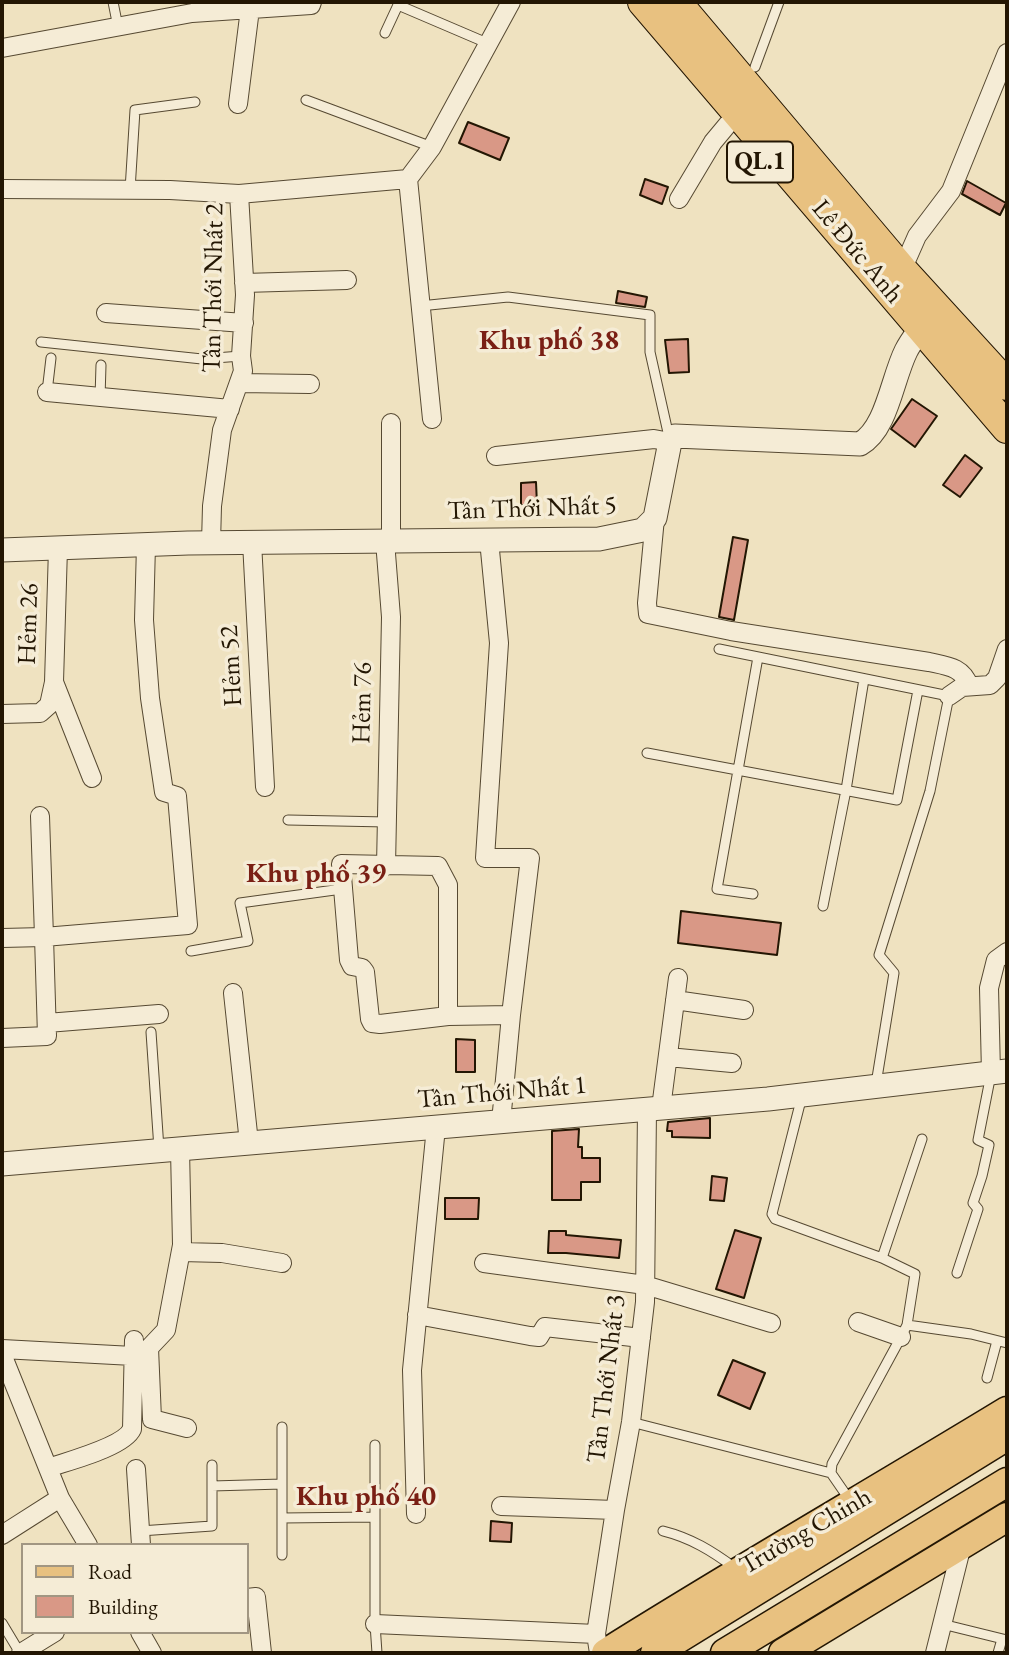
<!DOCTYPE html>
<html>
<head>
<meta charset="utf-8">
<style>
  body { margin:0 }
  #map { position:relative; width:1009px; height:1655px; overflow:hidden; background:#efe2c0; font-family:"EB Garamond",serif }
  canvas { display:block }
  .frame { position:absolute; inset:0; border:4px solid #231603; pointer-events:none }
  .legend { position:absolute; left:21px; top:1543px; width:228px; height:91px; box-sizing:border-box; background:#f5ecd6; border:2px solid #a19682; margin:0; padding:9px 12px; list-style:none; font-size:21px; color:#231603 }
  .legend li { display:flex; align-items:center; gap:14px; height:35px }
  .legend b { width:35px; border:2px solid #a19682 }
</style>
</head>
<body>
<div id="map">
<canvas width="1009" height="1655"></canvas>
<div class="frame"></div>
<ul class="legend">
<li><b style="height:9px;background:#e8c180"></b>Road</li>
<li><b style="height:19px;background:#d99886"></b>Building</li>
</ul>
</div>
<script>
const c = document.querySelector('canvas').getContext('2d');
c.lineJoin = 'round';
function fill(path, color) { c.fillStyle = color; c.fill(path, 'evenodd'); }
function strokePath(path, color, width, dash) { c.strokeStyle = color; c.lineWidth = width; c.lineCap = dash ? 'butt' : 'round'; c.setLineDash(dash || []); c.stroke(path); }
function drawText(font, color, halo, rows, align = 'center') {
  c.font = font + ' "EB Garamond",serif'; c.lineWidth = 7; c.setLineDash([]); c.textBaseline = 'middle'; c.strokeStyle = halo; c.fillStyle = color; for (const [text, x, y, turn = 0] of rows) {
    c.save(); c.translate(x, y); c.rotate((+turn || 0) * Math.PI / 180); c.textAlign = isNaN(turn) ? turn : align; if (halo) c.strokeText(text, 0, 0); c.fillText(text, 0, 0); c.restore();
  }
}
const building = new Path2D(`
  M468,122L509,138L500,160L459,143Z
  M645,179L668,187L662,204L640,195Z
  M967,181L1006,203L1000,215L962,194Z
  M618,291L647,297L645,307L616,303Z
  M688,339L689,372L669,373L665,340Z
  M912,399L937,416L915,447L891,429Z
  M965,455L982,468L960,497L943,485Z
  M536,482L537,505H521V483Z
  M733,537L748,540L734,620L719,617Z
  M681,911L781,923L777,955L678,943Z
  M456,1039L475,1040V1072H456Z
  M710,1118V1138L672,1137V1131H667L668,1122Z
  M579,1129L578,1147H582V1158H600V1182H581V1200H552V1131Z
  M712,1176L727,1178L724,1201L710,1200Z
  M445,1198H479L478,1219H445Z
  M735,1230L761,1238L744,1298L716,1289Z
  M549,1231H566V1235L621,1240L619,1258L566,1253H548Z
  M733,1360L765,1373L750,1409L718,1395Z
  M491,1521L512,1523L511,1542L490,1541Z`);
const service = new Path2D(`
  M113,2L118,27
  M385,33L398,5L487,43
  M755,67L779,2
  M306,100L432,147
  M130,190L135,110L195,102
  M420,306L508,297L650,315V352L669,437
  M41,342L202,359L241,356
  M47,392L51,358
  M100,398L101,365
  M719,649L949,696L930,791L879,955L894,973L876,1084
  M647,753L897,800L918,690
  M288,820L387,822
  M753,894L717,889L758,657
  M823,906L846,790L864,679
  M191,951L248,941L240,903L342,889
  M151,1032L159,1149
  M802,1096L772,1214L775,1219L882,1258L915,1274L907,1325L901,1337L832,1464L831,1473L851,1502
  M882,1258L922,1139
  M957,1273L978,1209L973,1203L982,1176L989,1145L978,1140L991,1074
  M907,1325L971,1334L1007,1343
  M987,1378L997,1341
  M631,1422L831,1473
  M282,1427V1555
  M375,1445V1624L377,1653
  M212,1486V1465
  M282,1518L374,1517
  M140,1531L212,1526V1486L282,1484
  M663,1531C691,1538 712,1551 735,1568
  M2,1623L20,1653
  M942,1624L1007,1640
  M998,1653L1002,1639`);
const minor = new Path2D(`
  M2,48L192,13L311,5L312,2
  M238,104L250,9
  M408,179L432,419
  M2,189L170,190L239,194
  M679,199L713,142L728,124
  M902,270L917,236L951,191L1007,53
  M244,283L347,280
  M106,313L244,323
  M239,383L310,384
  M47,392L230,409
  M496,456L654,439L670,442
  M655,518L647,603L648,614L731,631L929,662C947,666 963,667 969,686
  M489,540L499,643L485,858H530L511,1015L501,1122
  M385,541L391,617L386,866
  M391,541V423
  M252,542L265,787
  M211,543L212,506L222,430L243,371L241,356L245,295L239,194L408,179L432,147L511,2
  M58,548L54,682L92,778
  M949,696L962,687L990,685L997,678L1007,649
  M2,714L40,713L49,705L54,682
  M40,816L44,937L188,925L177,796L164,792L150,698L144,620L146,545
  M2,938L44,937L47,1036L2,1038
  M233,993L249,1143
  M675,1000L744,1010
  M448,1016V885L438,866L341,864L349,960L352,966L362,968L365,972L370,1019L372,1023L380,1024L448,1016L511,1015
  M47,1023L159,1014
  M668,1057L732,1063
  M991,1073L989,988L996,960L1007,952
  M661,1108L678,978
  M180,1149L182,1245L166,1330L149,1348L152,1419L187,1428
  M181,1252L222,1253L282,1263
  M484,1263L645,1285L771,1323
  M417,1315L530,1336L539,1337L545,1327L641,1338
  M858,1322L901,1337
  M2,1349L133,1356
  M2,1354L60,1498L88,1545
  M48,1468C68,1461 124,1447 132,1429L134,1340
  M136,1469L141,1545
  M501,1506L615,1510
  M416,1514L412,1370L436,1127
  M2,1535L60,1498
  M247,1598L256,1597L262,1653
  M375,1624L596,1634
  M140,1632L152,1653
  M21,1653L55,1632
  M599,1653L596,1634L615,1510L631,1422L645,1302L647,1109
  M935,1653L962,1545`);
const tertiary = new Path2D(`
  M2,550L188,543L599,539L643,530L655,518L670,442L675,436L860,444C887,429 892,379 906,351C910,343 916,335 921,328
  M2,1164L768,1099L1007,1071`);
const primary = new Path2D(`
  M606,1653C738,1570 874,1492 1007,1411
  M655,1653L1007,1436
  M725,1653L1007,1482
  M783,1653L1007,1517`);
const trunk = new Path2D(`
  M643,2L1007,428
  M676,2L902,270L1007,385`);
const shields = [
  [760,162,66]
];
const shieldNames = [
  ["QL.1",760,162]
];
const streetNames = [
  ["Lê Đức Anh",857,252,50],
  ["Tân Thới Nhất 2",214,288,-89],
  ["Tân Thới Nhất 5",532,509,-2],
  ["Hẻm 26",29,624,-88],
  ["Hẻm 52",232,666,-93],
  ["Hẻm 76",363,703,-89],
  ["Tân Thới Nhất 1",502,1093,-5],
  ["Tân Thới Nhất 3",607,1379,-83],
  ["Trường Chinh",806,1532,-30]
];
const neighbourhoodNames = [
  ["Khu phố 38",549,341],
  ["Khu phố 39",316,874],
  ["Khu phố 40",366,1497]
];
fill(building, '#d99886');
strokePath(building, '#231603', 2);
strokePath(service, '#564932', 11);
strokePath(minor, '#564932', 20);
strokePath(tertiary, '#564932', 25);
strokePath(primary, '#231603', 31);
strokePath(trunk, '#231603', 32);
strokePath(service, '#f5ecd6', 9);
strokePath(minor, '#f5ecd6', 18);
strokePath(tertiary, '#f5ecd6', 23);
strokePath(primary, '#e8c180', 28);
strokePath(trunk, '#e8c180', 30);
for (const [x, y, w] of shields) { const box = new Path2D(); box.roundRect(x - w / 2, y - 20.5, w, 41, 5); c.fillStyle = '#f5ecd6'; c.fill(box); strokePath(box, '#231603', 2); }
drawText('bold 24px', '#231603', null, shieldNames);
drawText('26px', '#231603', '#f5ecd6', streetNames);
drawText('bold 28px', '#7a1f14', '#f5ecd6', neighbourhoodNames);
</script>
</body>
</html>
